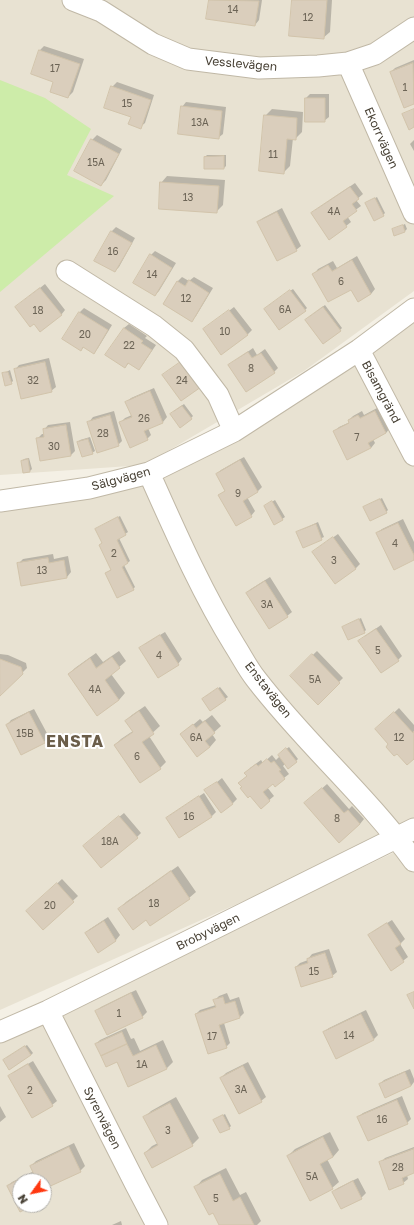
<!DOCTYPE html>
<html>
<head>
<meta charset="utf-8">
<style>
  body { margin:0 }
  #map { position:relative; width:414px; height:1225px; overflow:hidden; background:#f4f0e5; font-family:"Golos Text",sans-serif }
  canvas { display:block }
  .north { position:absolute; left:12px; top:1173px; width:40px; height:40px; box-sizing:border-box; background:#fff; border:1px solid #b5b3ae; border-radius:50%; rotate:237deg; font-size:11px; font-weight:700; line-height:16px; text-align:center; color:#474034 }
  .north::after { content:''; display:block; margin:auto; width:14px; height:18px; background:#ff3810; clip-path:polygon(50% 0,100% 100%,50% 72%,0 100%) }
</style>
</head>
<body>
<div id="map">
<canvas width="414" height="1225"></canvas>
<div class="north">N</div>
</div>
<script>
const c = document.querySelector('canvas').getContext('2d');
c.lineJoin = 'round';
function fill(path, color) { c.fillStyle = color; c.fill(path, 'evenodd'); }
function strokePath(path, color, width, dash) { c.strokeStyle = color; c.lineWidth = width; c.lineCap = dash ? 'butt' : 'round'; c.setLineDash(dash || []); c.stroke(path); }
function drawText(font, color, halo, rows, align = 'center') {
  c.font = font + ' "Golos Text",sans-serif'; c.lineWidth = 4; c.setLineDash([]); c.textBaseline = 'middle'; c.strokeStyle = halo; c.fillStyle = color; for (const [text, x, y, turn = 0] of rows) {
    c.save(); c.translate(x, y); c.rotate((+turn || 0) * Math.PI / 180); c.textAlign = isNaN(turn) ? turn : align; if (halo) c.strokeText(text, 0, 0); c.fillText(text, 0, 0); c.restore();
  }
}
const residential = new Path2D(`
  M0,0H414V291L304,371L144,465L0,475Z
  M414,320V818L331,862L0,1010V510L163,479Z
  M414,843V1225H0V1039ZM20,1181H44V1205H20Z`);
const green = new Path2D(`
  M0,80L45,98L91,129L67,175L114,196L0,292Z`);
const shadow = new Path2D(`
  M210,0H262L259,20L255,25L207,18Z
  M293,0H332L330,32L323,38Z
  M44,46L84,59L73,92L68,97L55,81L39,51Z
  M414,60V103L404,106L391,72L395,68Z
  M117,82L154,95L145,123L140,127L112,87Z
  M310,94H329V117L324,121L306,98Z
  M186,102L226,107L223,134L218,138L182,107Z
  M272,109L303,112L302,132L295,139L293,138L290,166L283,173L265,116Z
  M97,135L122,149L106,180L101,185L92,140Z
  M414,140V151L410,144Z
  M207,155H226V166L224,168H205V157Z
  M167,176L225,180L223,205L216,212L161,183Z
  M355,183L363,194L356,200L361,206L347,216L351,222L346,226L312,213L317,209Z
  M377,197L385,213L383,215L368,202Z
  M282,208L301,246L296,250L258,222L263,218Z
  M405,224L407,229L405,231L393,230Z
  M116,227L135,238L119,267L115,271L95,260L112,231Z
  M155,251L176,263L159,291L155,295L151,255Z
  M357,256L375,289L371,294L358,301L351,288L314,274L318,269L333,261L337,268Z
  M182,277L189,281L194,277L213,288L196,316L191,321L164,304L178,281Z
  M45,284L65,310L61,315L34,322L21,303Z
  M293,289L307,308L305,310L267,307Z
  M325,305L342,328L340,330L308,318Z
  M234,307L252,330L247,335L204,330Z
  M84,308L112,325L98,348L94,353L84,347L81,350L80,312Z
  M129,324L147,336L145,338L156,345L143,364L139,369L129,363L125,367L124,328Z
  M253,348L257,355L265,349L278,368L274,372L229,365Z
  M49,358L56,387L51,391L15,370L19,365Z
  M10,370L13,381L11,383L3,374Z
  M154,388L167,417L163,422L148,428L151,435L147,439L121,422L125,418L132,415L127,402L131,398Z
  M184,404L193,416L191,418L173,412Z
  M379,407L390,428L386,433L373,439L375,443L371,448L334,432L339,427L350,422L349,420L353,416L362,411L364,415Z
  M114,411L122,441L118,445L89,422L93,417Z
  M70,422L75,451L70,456L37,439L42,434H44V430L48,425Z
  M90,437L95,451L92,453L78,442L80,440Z
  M244,457L262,487L257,492L247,497L255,511L251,516L220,496L226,490L217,474L221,470Z
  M29,458L32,469L30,471L22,461L24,459Z
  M382,498L388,510L386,512L364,507Z
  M275,500L285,517L275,524L267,505Z
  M120,516L128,532L119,538L130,561L124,565L135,587L133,589L106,573L112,569L103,542L96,529Z
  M403,519L414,542V559L377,533L382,529Z
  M318,522L324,537L304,546L297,532Z
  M338,534L360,564L355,569L318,548Z
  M53,554L54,559L68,556L71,572L67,577L18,564L23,559Z
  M270,577L292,612L287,616L269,628L247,593L251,589Z
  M361,618L366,630L364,632L343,627Z
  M381,625L402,656L398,660L364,637Z
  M165,632L182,659L178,664L141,649L145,644Z
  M119,651L126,661L111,674L125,693L119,700L69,674L75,668L96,653L103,662Z
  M317,651L343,678L318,703L291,676Z
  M0,654L8,655L26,663L27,668L0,695Z
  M220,687L228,697L210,709L205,697Z
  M145,706L160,726L149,736L166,762L160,768L115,745L121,739L133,731L126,721L132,715Z
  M399,708L414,725V758L390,744L381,725Z
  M34,709L49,737L44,742L7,725L11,720Z
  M212,715L221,726L212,734L216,740L210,747L181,735L200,719L203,722Z
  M289,747L298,759L296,761L285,764L283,766L289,774L275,785L273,782L267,787L274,796L261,807L239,783L248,775L250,768L261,760L263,763L272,755L276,760L280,756L281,753Z
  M222,778L237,799L232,804L206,791Z
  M327,784L349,809L352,806L364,819L360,824L310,799Z
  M204,793L216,812L212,816L180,837L167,818L172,814Z
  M124,813L141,833L137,837L89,842Z
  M178,866L196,892L189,898L151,925L146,919L120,909L126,902Z
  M62,879L78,896L43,928L32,907Z
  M108,917L120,935L116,940L98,951L86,933L90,929Z
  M392,920L405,939L400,944L408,957L391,970L369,936L374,931Z
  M329,949L337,972L332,976L296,967L300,963L308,960V959L312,954Z
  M136,990L147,1012L142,1017L97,1011L101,1007Z
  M227,993L230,1000L239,997L244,1013L240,1017L224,1023L230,1043L226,1047L196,1014L200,1010L216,1005L214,1001L219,996Z
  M366,1010L378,1035L374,1039L337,1058L324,1032L329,1028Z
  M126,1028L131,1039L134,1038L140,1051L163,1040L173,1062L167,1068L129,1085L117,1061L96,1044L100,1040Z
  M27,1045L33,1053L31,1055L6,1058Z
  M33,1061L57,1101L52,1105L9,1077L14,1072Z
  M248,1062L266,1097L261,1101L221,1078L226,1073Z
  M410,1069L414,1079V1082L411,1086L380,1084L384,1080Z
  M402,1096L411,1119L407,1123L358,1117L363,1113Z
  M176,1097L199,1138L192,1145L153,1167L145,1153L152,1146L158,1143L144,1118L151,1111Z
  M0,1106L6,1117L0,1122Z
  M225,1114L231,1126L229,1128L214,1120Z
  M330,1132L339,1150L333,1157L327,1159L339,1182L332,1188L288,1156L295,1149Z
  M74,1143L85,1166L80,1171L44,1188V1181H20V1205H32L20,1211L8,1186L12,1182L34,1171L31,1166L36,1161Z
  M414,1147V1172L407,1175L408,1179L403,1183L380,1163L385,1158Z
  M226,1168L240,1195L246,1192L261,1221L257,1225H221L214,1212L196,1187L202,1180Z
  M358,1178L366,1193L361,1198L334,1192L338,1188Z
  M121,1221L122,1225H112Z`);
const building = new Path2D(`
  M209,0L259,1L255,26L206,19Z
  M292,0H327L324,39L289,36Z
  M39,50L80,64L68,98L50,92L53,82L31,74Z
  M413,63L414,104L404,108L390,72Z
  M111,86L151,100L141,129L128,124L131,117L104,108Z
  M305,98H325V122H305Z
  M181,106L222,111L219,139L178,134Z
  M414,109V127L409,130L402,114Z
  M264,115L297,118L296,140L287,139L284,174L259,171Z
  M91,139L119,154L101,186L74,171Z
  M224,156V169H204V157Z
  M160,182L219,186L217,213L159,209Z
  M350,187L359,199L352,204L357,211L343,221L347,227L329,240L311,213Z
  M375,198L384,216L374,221L365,203Z
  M277,212L297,251L277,261L257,222Z
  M403,225L405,232L394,236L392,229Z
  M111,231L132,243L115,272L94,261Z
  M150,254L172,268L155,296L133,283Z
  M352,260L371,294L358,302L351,290L328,302L312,274L328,265L332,271Z
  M189,280L209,293L192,322L163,304L177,281L185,286Z
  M40,288L62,315L40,332L34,324L30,327L15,307Z
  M290,290L306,311L279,330L264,309Z
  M323,307L341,331L323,344L305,320Z
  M229,310L248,335L221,355L203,329Z
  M79,312L108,330L94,354L83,347L81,351L62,339Z
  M124,328L143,341L141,343L152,350L139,370L128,363L125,368L105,355Z
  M248,352L252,358L261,353L275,373L246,392L228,365Z
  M182,361L201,387L181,401L162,375Z
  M45,362L52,392L21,399L14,369Z
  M8,372L12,384L5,386L2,373Z
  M150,391L163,423L144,431L148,440L130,448L119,422L132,417L125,402Z
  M182,406L192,419L180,428L170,414Z
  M375,411L386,433L368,443L371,448L347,460L333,431L349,423L348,420L358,415L360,418Z
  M110,415L119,446L97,453L87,422Z
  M66,425L71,456L40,461L36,438L44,437L43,429Z
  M88,439L93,454L82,457L77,442Z
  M28,459L30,472L23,473L21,461Z
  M240,460L258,492L243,501L252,517L236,526L218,495L225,491L216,474Z
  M380,499L387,513L370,521L363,507Z
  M272,501L283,520L274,525L264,506Z
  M118,517L126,535L117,540L128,563L122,567L134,590L117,598L105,573L111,570L99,545L102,543L95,529Z
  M398,523L414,555V560L394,570L376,533Z
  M316,524L322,540L303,548L296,532Z
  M333,537L356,569L335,584L312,552Z
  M48,558L49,563L64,560L67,578L21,586L17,563Z
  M265,581L288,617L269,629L246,593Z
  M359,619L365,633L348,640L342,627Z
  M376,629L399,661L381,673L358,641Z
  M160,635L179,665L158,678L139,648Z
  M312,654L340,683L318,705L290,676Z
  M112,657L120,668L105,680L119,700L97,716L68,674L90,658L96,668Z
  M0,659L21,667L23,674L0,696Z
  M218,688L226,700L210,711L202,699Z
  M139,711L154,734L142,742L161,769L140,783L114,745L133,732L125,721Z
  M29,712L45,743L21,755L6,725Z
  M394,712L413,733L414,731V759L407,765L397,754L394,756L386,747L388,744L375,729Z
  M205,721L215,733L205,741L210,747L197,757L180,734L193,724L196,728Z
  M286,748L297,762L288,769L278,755Z
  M267,759L271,763L274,761L281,770L279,771L285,779L275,787L273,784L263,792L270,801L261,809L250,796L248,798L240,788L242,787L238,783L247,776L244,773L256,764L258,766Z
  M217,782L233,804L221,813L204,790Z
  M322,788L344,813L348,810L360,824L339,843L304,803Z
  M199,796L212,817L179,838L166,818Z
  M119,816L138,838L101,868L83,846Z
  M171,871L190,899L150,926L146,920L133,930L118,909Z
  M57,883L74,902L43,930L26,911Z
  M104,921L116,941L98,953L85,933Z
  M387,923L401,944L395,948L404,962L391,971L368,935Z
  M325,953L333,977L301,987L295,967L308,963L307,959Z
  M414,992V1009L407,995Z
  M131,993L143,1018L107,1035L95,1011Z
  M223,997L225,1004L235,1001L240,1018L219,1025L227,1048L208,1054L195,1014L216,1007L213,1000Z
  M361,1014L374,1040L336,1059L323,1032Z
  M122,1032L127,1044L101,1056L95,1044Z
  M127,1044L133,1056L156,1045L167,1069L128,1087L117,1062L106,1067L101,1056Z
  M25,1046L31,1055L9,1070L3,1060Z
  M28,1064L53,1106L32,1118L8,1076Z
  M243,1066L262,1102L239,1114L220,1078Z
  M405,1072L411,1086L385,1098L379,1084Z
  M397,1100L408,1124L368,1141L357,1117Z
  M170,1103L193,1146L152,1168L144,1153L158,1145L143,1117Z
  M223,1115L230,1129L220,1133L213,1120Z
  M323,1137L333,1157L320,1164L333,1189L310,1201L287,1156Z
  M69,1147L81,1172L44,1189V1181H37L30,1166Z
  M414,1149V1173L402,1178L404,1184L389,1190L379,1162Z
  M220,1174L233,1201L240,1197L254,1225H219L213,1213L209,1215L194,1187Z
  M28,1175L31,1181H20V1205H34L20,1212L7,1186Z
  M353,1181L362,1199L341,1209L332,1192Z`);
const minor = new Path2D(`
  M73,0L101,11L153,44L188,59L259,68L318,66L348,63L375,54L414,28
  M348,63L414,213
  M67,271L154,326L184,350L218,395L234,431
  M359,350L414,455
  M149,473C175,531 201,591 235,646C242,657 248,669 256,679C305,743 367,796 414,861
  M0,501L89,488L149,473L234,431L359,350L414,309
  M48,1011L135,1183L157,1225
  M0,1032L48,1011L414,829`);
const numberNames = [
  ["14",233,10],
  ["12",308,18],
  ["17",55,69],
  ["1",405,88],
  ["15",127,104],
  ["13A",200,123],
  ["11",273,155],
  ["15A",96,163],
  ["13",188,198],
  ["4A",334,212],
  ["16",113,252],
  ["14",152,275],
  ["6",341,282],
  ["12",186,299],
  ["6A",285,310],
  ["18",38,311],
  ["10",225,332],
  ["20",85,335],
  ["22",129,346],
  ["8",251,369],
  ["32",33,381],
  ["24",182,381],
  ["26",144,419],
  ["28",103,434],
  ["7",357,438],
  ["30",54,447],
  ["9",238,494],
  ["4",395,544],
  ["2",114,554],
  ["3",334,561],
  ["13",42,571],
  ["3A",267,605],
  ["5",378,651],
  ["4",159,656],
  ["5A",315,680],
  ["4A",95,690],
  ["15B",25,734],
  ["6A",196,738],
  ["12",399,738],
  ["6",137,757],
  ["16",189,817],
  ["8",337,819],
  ["18A",110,842],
  ["18",154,904],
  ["20",50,906],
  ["15",314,972],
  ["1",119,1014],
  ["14",349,1036],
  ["17",212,1037],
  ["1A",142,1065],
  ["3A",241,1090],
  ["2",30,1091],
  ["16",382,1120],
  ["3",168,1131],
  ["28",398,1168],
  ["5A",312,1177],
  ["5",216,1199]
];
const streetNames = [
  ["Vesslevägen",241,64,5],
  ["Ekorrvägen",381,138,66],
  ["Bisamgränd",381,392,62],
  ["Sälgvägen",121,479,-15],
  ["Enstavägen",268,690,52],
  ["Brobyvägen",208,932,-26],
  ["Syrenvägen",102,1118,63]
];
const districtNames = [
  ["ENSTA",75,742]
];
fill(residential, '#e8e2d2');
fill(green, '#cdeca9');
fill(shadow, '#0003');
fill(building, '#dacebc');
strokePath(building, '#d2c4ab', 1);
strokePath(minor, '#c0b8a6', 23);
strokePath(minor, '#fff', 21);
drawText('10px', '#6c6456', null, numberNames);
drawText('12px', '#474034', '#fff', streetNames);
c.letterSpacing = '1px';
drawText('bold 16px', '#6b5e4a', '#fff', districtNames);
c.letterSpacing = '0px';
</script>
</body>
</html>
